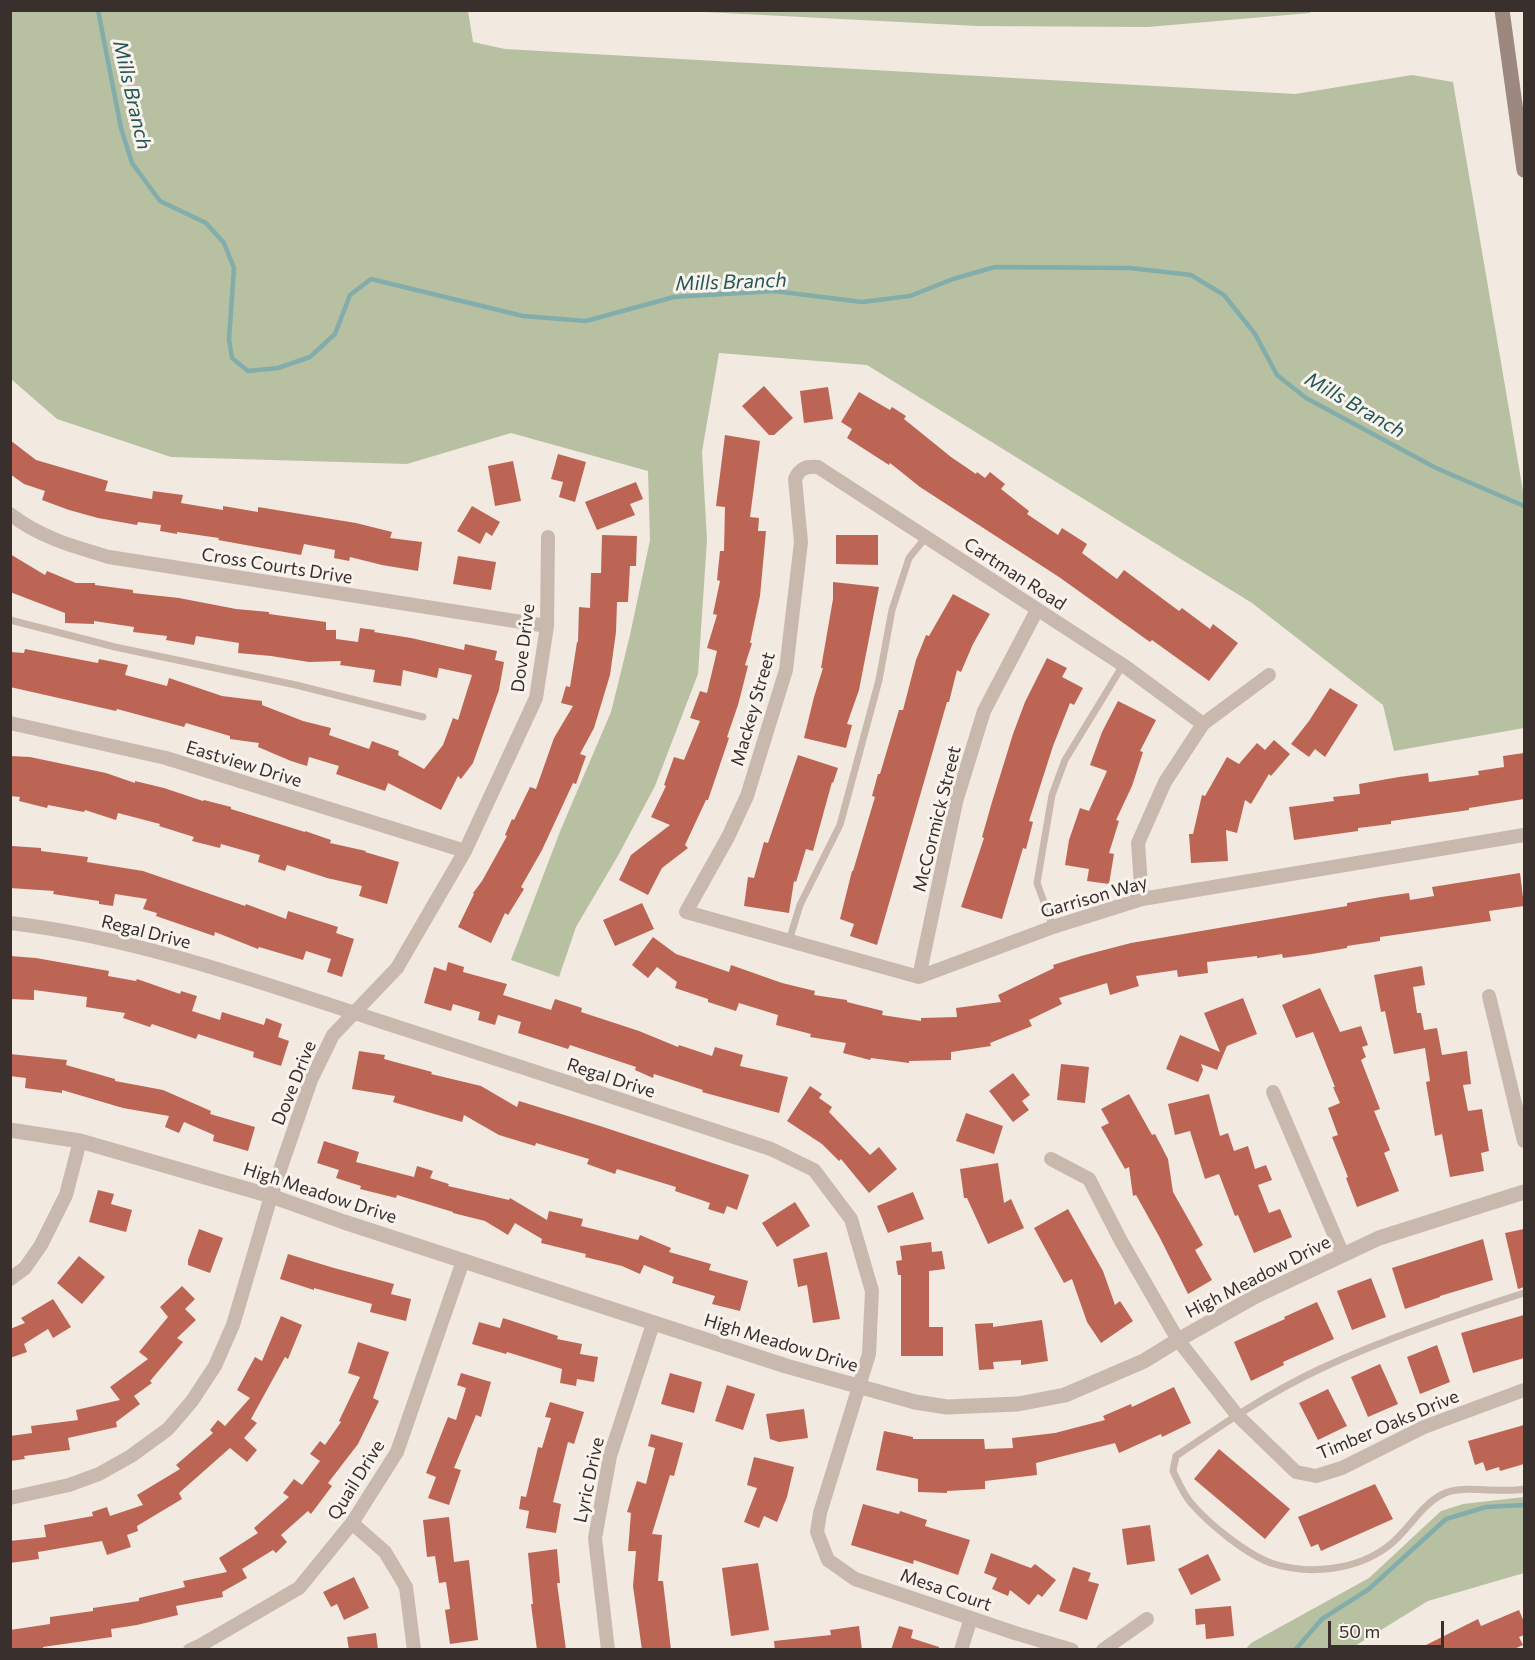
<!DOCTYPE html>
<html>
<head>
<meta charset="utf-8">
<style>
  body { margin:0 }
  #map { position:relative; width:1535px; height:1660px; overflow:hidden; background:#f2e9e1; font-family:Commissioner,sans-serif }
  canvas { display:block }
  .frame { position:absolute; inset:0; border:12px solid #392f2c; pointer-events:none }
  .scale { position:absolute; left:1328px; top:1621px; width:116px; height:27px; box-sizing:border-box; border:3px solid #392f2c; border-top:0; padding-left:8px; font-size:18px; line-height:21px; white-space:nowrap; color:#392f2c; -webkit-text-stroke:4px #f9f3ee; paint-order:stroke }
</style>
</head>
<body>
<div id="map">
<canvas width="1535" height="1660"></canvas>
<div class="frame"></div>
<div class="scale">50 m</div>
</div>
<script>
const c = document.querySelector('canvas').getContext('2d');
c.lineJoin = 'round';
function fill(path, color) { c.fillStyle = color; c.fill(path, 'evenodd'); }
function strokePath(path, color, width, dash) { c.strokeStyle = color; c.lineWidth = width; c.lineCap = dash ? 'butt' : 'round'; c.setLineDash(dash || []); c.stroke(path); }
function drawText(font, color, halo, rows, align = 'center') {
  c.font = font + ' Commissioner,sans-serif'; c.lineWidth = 6; c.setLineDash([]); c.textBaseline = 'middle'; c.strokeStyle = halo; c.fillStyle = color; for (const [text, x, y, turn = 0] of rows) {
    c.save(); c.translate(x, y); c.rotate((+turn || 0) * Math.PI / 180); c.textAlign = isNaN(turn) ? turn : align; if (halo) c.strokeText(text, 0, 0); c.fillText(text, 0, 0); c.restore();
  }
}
const green = new Path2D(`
  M11,10L468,11L473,42L505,49L1295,94L1412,75L1453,82L1524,497V728L1394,751L1383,705L1252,603L867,365L719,353L702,452L707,540L698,674L655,786L619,854L576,927L559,977L511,960L561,829L611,712L630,635L650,540L648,471L511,433L407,464L171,457L57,419L11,379Z
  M1310,11V13L1148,27L978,26L685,11Z
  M1524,1497V1573L1428,1601L1350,1649H1246L1251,1643L1369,1578L1441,1511L1463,1504Z`);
const stream = new Path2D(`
  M98,10L121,128L132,163L160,201L206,223L224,243L234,268L229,339L232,358L248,371L278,368L310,357L335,334L350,295L371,279L523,316L586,321L674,297L774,291L862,302L910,296L953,279L995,267L1130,268L1191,275L1224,295L1255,334L1277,375L1306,398L1436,468L1524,506
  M1295,1650L1322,1619L1369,1589L1446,1519L1486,1507L1524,1505`);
const building = new Path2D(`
  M764,386L793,418L774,435H769L742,406Z
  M828,387L833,419L804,423L800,391Z
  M859,392L890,410L892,407L906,416L904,419L951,457L976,474L977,472L985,478L990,472L1005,484L1001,489L1029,511L1027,514L1058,535L1062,528L1087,544L1082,553L1117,579L1124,570L1179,611L1182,608L1210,629L1213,624L1238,643L1209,681L1152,640L1150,642L1059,577L920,487L890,463L889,465L847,438L852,429L841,422Z
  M725,435L760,441L750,517L759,518L758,531H766L760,596L750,643H752L745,665L748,666L738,705L727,737L729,738L708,800H706L685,845L688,848L662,868L648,895L619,880L631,855L670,825L651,817L666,786L664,785L674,757L684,760L700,721L690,718L700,691L707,693L717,651L707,648L717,615L713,614L720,581L717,580L720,551H724L725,507L716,506Z
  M10,440L36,460L108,481L105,491L152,499L153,491L183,495L181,503L223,510V506L258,512V507L356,523L392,532L390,538L422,542L418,571L382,565L350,557L349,561L334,558L335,550L304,544L301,555L218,540L219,538L177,532V534L160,531L161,525L138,522L137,525L98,518L69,510L42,500L45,491L24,484L10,474Z
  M558,454L586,462L575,502L559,497L563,482L551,479Z
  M513,461L521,501L495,506L488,466Z
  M636,482L643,499L630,504L635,515L597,530L585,502Z
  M472,506L500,522L492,536L486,532L480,544L457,531Z
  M602,535L637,536L636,566H630L628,602H617L616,632L610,675L594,728L580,754L586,756L576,784L573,783L542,850L521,887L524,889L508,915L505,913L491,943L458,927L474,894L473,893L482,881L507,836L505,835L512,819L514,820L530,787L536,789L554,738L573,706L561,703L566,686L570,687L577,642H578L579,607L590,608L591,573H601Z
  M836,535H878V565L836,564Z
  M10,554L45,575L47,571L76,583H95V585L133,590V593L179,598L236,609L269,612V614L326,622V630H336V639L358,642L360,628L375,630L374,632L411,638L464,650L465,644L497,651L495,660L504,662L499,690L473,763L461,779L458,776L441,810L388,783L385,791L336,774L339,766L309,757L307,766L291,761L258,747L259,743L230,739V736L186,723L184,727L117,709L116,711L10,687V652L24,653L25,649L98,663L99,659L128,665L125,675L167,686L169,678L222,696L262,701V705L303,721L331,728L329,735L369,749L372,741L399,751L398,755L424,769L443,745L453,718L458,720L472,675L439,668L437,678L403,670L401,686L373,682L375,670L340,665L341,661L309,662L271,656L238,653L239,643L196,636L194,645L166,640L167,636L133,632L134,627L94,621V624L65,623V613L10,592Z
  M458,556L496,562L491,590L453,584Z
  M833,582L879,587L859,690L847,724L852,725L846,748L804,738L814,697L823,668H821L833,599Z
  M953,594L990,614L973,644L961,672L957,670L949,702H947L877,945L850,936L854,924L840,919L852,871H853L875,797L872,796L878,774H880L899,710H903L916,660L926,635L929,636Z
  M1047,658L1067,668L1062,677L1083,688L1074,705L1070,703L1053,746L1029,821L1033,822L1026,849L1023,848L1002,919L961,907L984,838L982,837L992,802L1013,734L1025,702Z
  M1330,688L1358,705L1325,757L1315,749L1309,757L1291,744L1309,721Z
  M1118,701L1156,720L1140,751L1143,752L1132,786L1116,820L1119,821L1109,853L1114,854L1109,884L1087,881L1089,869L1065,865L1069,840L1080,808L1089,811L1107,771L1090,765L1102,732Z
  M1274,740L1290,754L1271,776L1269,774L1251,804L1245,800L1237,833L1226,830L1228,861L1191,863L1189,834H1193L1202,795L1205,796L1227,757L1239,764L1257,743L1265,750Z
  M1524,753V799L1469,808V810L1391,821V824L1358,828V831L1294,840L1289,807L1334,801L1333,797L1360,794L1359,784L1399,777L1428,773L1429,782L1479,775L1478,771L1504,767L1503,756Z
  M798,755L838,768L833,783L832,782L813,851L806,849L796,882L794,881L789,913L744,906L748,877L754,878L764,842L768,843Z
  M10,756L30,757L106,773L135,783V781L164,788L203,801L204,800L231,807V809L305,832V831L331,840L330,843L366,851L365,852L399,862L387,904L359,896L362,886L327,878L287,865L285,871L258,862L260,855L221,844L220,848L192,841L194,837L159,826L160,824L118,813L116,820L85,810L84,812L48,805L47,808L19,801L20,797L10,796Z
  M12,846L41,848V851L88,857L87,862L143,871L245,906L246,904L286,919L288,911L338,927L336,933L354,939L342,977L327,972L331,959L306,951L303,960L259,947L258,949L215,932L214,936L156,916L157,913L143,909L147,899L115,894L113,906L99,904V901L53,894L54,891L10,888Z
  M1520,873L1524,906L1489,911L1491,921L1380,937V941L1347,946V948L1312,954L1283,958L1282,954L1257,958V956L1207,962L1208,973L1178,977L1177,970L1136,976L1139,986L1110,995L1107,983L1059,998L1062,1004L1029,1020L1032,1026L990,1043L991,1046L951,1052V1060L909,1061V1063L871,1058L870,1060L843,1053L846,1043L810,1037L811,1034L776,1025L778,1015L739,1003L736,1011L708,1002V999L675,988L677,982L657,967L648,978L632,965L653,937L676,954L729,972L731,965L782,983L815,991L814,995L847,1000V1002L883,1011L882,1015L921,1021V1018L957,1017L956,1008L1001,1002L998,995L1054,968L1053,965L1081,956L1131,943L1347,906V903L1381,897L1409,893L1410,900L1434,896L1432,887Z
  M642,903L654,929L615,946L603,920Z
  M10,956L36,958L109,971L108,976L136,981L137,979L180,994L181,991L197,996L192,1011L220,1020L222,1012L264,1025L266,1018L282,1024L278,1037L289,1041L281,1066L253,1057L254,1052L198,1034L196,1039L152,1024L150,1027L123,1018L125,1013L86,1007L87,997L34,990V1000L10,999Z
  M448,962L464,967L463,972L507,984L503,995L551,1010L555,999L582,1008L581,1012L639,1031L678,1047L679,1045L712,1056L715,1047L743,1055L740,1066L788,1077L779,1113L702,1092L703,1090L654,1074L653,1078L635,1070L636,1067L570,1045L568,1049L518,1033L521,1022L498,1015L495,1025L478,1020L480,1012L453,1004L451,1011L424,1003L434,967L446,971Z
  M1422,966L1425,985L1413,987L1417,1013H1421L1424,1030L1437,1028L1442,1055L1467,1051L1471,1084L1463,1085L1468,1111L1482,1109L1489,1151L1481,1153L1484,1171L1450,1177L1442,1134L1435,1136L1426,1082L1430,1081L1425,1048L1394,1054L1385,1011L1381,1012L1374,975Z
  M1320,988L1340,1032L1361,1026L1368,1045L1362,1047L1366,1057L1361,1060L1380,1109L1374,1111L1390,1150L1384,1153L1399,1191L1357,1207L1346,1178L1348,1177L1332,1137L1338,1135L1328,1108L1340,1103L1333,1087H1335L1313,1032L1296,1038L1282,1005Z
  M1243,998L1257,1034L1227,1046L1217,1070L1201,1064L1203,1070L1198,1082L1166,1069L1180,1035L1220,1052L1204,1013Z
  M359,1051L385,1055L384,1059L432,1072L431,1074L481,1086L517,1107L519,1101L600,1126L749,1175L737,1210L727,1206L724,1214L708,1209L710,1203L675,1191L676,1187L617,1169L615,1174L587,1164L589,1159L536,1143L535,1146L499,1135L464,1115L462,1122L393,1102L395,1096L352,1089Z
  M10,1054L67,1060L66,1065L115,1079V1081L163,1090L211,1111L210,1114L255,1127L248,1151L213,1141L214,1135L184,1122L179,1133L165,1127L169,1116L123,1108L62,1090V1093L25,1088L26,1078L10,1076Z
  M1061,1064L1089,1067L1085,1103L1057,1100Z
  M1013,1073L1030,1095L1022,1101L1029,1110L1013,1122L989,1091Z
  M810,1086L822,1094L819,1098L832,1107L829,1112L870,1155L879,1147L897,1169L869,1193L841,1159L839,1161L822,1144L787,1121Z
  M1129,1094L1152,1135L1155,1134L1168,1159L1173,1192L1203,1245L1195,1250L1212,1280L1188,1294L1160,1238L1136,1195L1133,1196L1129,1167L1125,1169L1101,1127L1109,1123L1101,1109Z
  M1209,1094L1220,1136L1228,1133L1234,1151L1248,1146L1255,1169L1266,1165L1272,1180L1258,1185L1269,1213L1280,1209L1292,1237L1254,1253L1238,1215L1235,1216L1219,1174L1205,1179L1190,1131L1175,1135L1168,1104Z
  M966,1113L1003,1126L994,1154L956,1141Z
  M324,1141L359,1152L356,1162L414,1177L417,1166L433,1171L430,1178L449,1184L448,1186L509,1200L510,1198L547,1220L549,1211L583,1219L581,1226L638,1240L640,1235L671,1248L669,1252L711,1264L709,1270L748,1281L740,1311L712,1304L715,1296L672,1283L674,1277L644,1265L640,1274L622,1266L585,1257L586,1254L541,1243L542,1239L515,1223L508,1235L485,1221L453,1213V1212L397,1195L396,1198L360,1189L361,1186L336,1178L339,1170L317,1163Z
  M998,1163L1004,1203L1011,1199L1024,1228L988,1244L967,1198H964L960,1169Z
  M98,1190L114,1194L111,1204L132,1210L126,1232L89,1222Z
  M913,1192L924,1219L888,1233L877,1206Z
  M795,1202L810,1226L777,1247L762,1223Z
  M1068,1209L1103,1271L1115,1305L1120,1301L1133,1321L1101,1343L1087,1322L1072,1279L1064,1283L1034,1228Z
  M199,1229L223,1238L210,1273L188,1265V1260Z
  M1524,1229V1287L1518,1289L1505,1233Z
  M1483,1239L1493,1280L1440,1296V1297L1405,1309L1392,1268Z
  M931,1242L932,1252L942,1251L945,1269L929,1271V1327H943V1356H901V1275H898L896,1261L902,1260L900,1246Z
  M827,1252L840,1319L813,1323L807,1285L798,1287L793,1259Z
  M288,1254L334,1268L394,1284L391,1294L411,1299L406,1321L370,1312L372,1304L314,1288V1290L280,1279Z
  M79,1256L105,1277L82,1304L57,1283Z
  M1371,1278L1386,1317L1352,1330L1337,1291Z
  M182,1286L195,1299L185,1309L196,1320L177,1338L183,1342L150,1381L152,1383L134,1396L140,1404L116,1422L117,1427L68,1438L70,1450L24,1456L25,1459L10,1461V1436L32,1433L31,1426L78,1420L76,1410L120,1400L110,1387L148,1359L139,1352L168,1317L160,1307Z
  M53,1299L71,1327L53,1338L48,1329L24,1344L27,1352L10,1358V1329L25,1323L21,1318Z
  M1317,1302L1334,1339L1283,1362L1284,1365L1251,1381L1234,1342L1285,1319L1284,1317Z
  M1524,1315V1358L1473,1373L1461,1333Z
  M281,1316L302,1325L288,1359L285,1357L251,1419L257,1423L244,1438L257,1450L247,1462L230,1448L179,1493L182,1499L137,1526L138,1531L127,1535L131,1547L107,1555L102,1541L38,1552L39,1559L10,1563V1541L46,1537L44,1525L93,1516L92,1512L107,1507L110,1516L143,1505L137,1495L180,1469L176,1465L213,1433L210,1430L218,1420L225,1426L250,1398L237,1390L255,1357L262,1361Z
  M503,1318L558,1336L557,1339L582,1344L580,1354L598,1357L594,1382L577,1379L576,1386L560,1383L562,1369L507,1352L506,1354L472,1344L479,1322L500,1328Z
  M1042,1320L1048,1361L1021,1365V1360L993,1362L994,1369L979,1370L975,1324L993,1323V1327Z
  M358,1342L389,1352L373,1398L379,1401L358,1444L328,1483L332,1486L311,1514L308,1511L281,1535L287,1542L276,1553L273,1550L242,1569L247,1578L222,1592L223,1597L176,1606L178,1615L137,1625L111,1629L112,1637L43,1647V1650H10V1630L50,1624V1617L93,1611V1608L139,1601V1598L185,1587L183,1581L227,1572L219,1558L258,1533L254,1528L289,1497L283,1493L294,1479L302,1485L320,1461L310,1454L320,1441L325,1445L341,1422L339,1421L360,1377L348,1373Z
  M1437,1345L1450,1382L1420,1394L1407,1357Z
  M1380,1364L1398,1404L1368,1417L1351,1377Z
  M461,1373L491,1382L481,1417L476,1415L454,1468L461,1470L449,1505L428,1498L436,1477L426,1473L448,1417L456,1420L466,1388L457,1385Z
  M670,1373L702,1382L694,1413L661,1404Z
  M727,1385L755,1394L743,1430L715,1421Z
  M1174,1387L1191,1423L1162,1437L1161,1434L1119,1453L1115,1443L1036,1463L1037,1475L985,1481V1489L947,1491V1493L918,1492V1479L876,1470L884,1431L913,1437V1439H984L985,1449L1013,1448L1012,1438L1055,1433L1105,1420L1103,1416L1131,1404L1132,1407Z
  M1328,1389L1347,1426L1318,1440L1299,1403Z
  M550,1402L584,1412L574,1444L568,1442L553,1502L561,1504L556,1533L526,1528L529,1511L519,1509L521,1496L526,1497L538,1447L542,1448L551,1418L545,1417Z
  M804,1409L808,1438L779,1442L770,1439L766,1414Z
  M1524,1425V1464L1500,1471L1499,1467L1486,1471L1483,1462L1475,1465L1468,1441Z
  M651,1434L683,1443L674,1476L670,1475L652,1534L662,1535L658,1581H663L671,1650H642L633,1586L636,1551H628L631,1513L627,1512L637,1481L646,1484L655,1448L648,1446Z
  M1219,1449L1290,1509L1265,1539L1194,1479Z
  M754,1457L794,1467L787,1497L777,1522L764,1516L759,1528L744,1522L757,1488L747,1485Z
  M1375,1484L1393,1519L1321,1551L1318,1544L1311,1547L1298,1517Z
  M863,1504L899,1514L900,1511L927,1520L925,1526L970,1540L958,1575L914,1560L913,1564L851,1545Z
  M449,1517L454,1562L469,1560L478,1640L450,1644L445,1610L450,1609L446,1582L439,1583L435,1556L427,1557L423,1520Z
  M1150,1525L1155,1561L1127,1565L1122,1529Z
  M557,1549L560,1583H557L566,1650H537L531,1604H533L528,1553Z
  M991,1553L1031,1568L1035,1564L1056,1580L1042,1597L1038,1594L1029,1605L1010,1590L1008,1596L992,1589L997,1578L984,1573Z
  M1208,1554L1221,1580L1191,1595L1178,1569Z
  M758,1563L769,1630L731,1636L722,1568Z
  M1073,1567L1091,1573L1088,1581L1099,1584L1087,1620L1059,1611Z
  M354,1577L369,1608L344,1620L337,1604L331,1607L323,1592Z
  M1231,1606L1234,1636L1206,1639L1205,1624L1196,1625L1195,1609Z
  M1519,1610L1524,1622V1635L1519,1637L1523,1645L1512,1650H1416L1478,1619L1481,1626Z
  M859,1626L862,1650H775L774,1641L831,1635L830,1630Z
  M899,1626L913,1630L911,1638L939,1647V1650H891Z
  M376,1633L378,1650H349L347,1637Z`);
const service = new Path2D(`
  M10,620L115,647L296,685L423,717
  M1053,927L1037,883L1052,795L1065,760L1123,665
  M789,941L800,905L840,825L879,680L892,610L909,558L926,537
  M1524,1293C1456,1315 1387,1338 1322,1368C1270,1392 1223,1424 1176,1456L1173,1471C1178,1481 1183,1494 1191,1503C1209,1524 1248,1556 1274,1564C1311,1575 1356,1570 1387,1547C1408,1532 1420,1505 1443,1494C1463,1484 1501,1494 1524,1489`);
const minor = new Path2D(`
  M10,514C39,537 75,547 109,557L547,626
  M10,723L166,758L465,851
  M1203,724L1123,665L818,467C806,466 800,468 795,479L801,542L786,670L747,796L728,837L686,912L919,977L1053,927L1142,899L1524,835
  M1142,899L1138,843L1165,782L1203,724L1269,675
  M10,923C132,937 254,980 370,1018C504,1061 637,1105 771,1149L814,1170L851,1219L872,1291L869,1354L820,1513L817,1532L828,1560L855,1579L1015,1633L1072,1650
  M919,977L956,802L984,711L1037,610
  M1489,996L1524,1141
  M1273,1092L1343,1255
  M1051,1159L1089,1179L1121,1241L1178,1340L1237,1415L1296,1472L1316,1476L1342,1468L1424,1427L1524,1390
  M10,1279L25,1268L41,1245L66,1195L80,1141
  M10,1498L69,1485L99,1474L131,1456L168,1429L192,1401L215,1366L233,1325L271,1196L311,1080L333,1035L397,968L465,851L536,698L547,626L548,537
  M352,1523L385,1552L406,1587L414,1650
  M190,1650L201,1645L299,1588L352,1523L397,1452L463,1261
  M608,1650L595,1538L610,1456L653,1324
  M961,1650L971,1618
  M1103,1650L1147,1619`);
const tertiary = new Path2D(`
  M10,1130L80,1141L271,1196L344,1222L786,1366L915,1402L947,1407L1018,1404L1065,1395L1144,1361L1178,1340L1256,1296L1379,1238L1524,1192`);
const secondary = new Path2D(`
  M1502,10L1524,170`);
const streetNames = [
  ["Cross Courts Drive",277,566,9],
  ["Cartman Road",1015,574,33],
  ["Dove Drive",523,648,-83],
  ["Mackey Street",753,709,-74],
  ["Eastview Drive",244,764,17],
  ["McCormick Street",937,819,-76],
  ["Garrison Way",1094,897,-16],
  ["Regal Drive",146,932,14],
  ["Regal Drive",611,1078,18],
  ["Dove Drive",294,1083,-68],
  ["High Meadow Drive",320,1193,18],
  ["High Meadow Drive",1258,1277,-27],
  ["High Meadow Drive",781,1343,17],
  ["Timber Oaks Drive",1388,1425,-23],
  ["Quail Drive",356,1480,-58],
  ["Lyric Drive",589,1480,-78],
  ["Mesa Court",946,1590,19]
];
const waterNames = [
  ["Mills Branch",132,95,77],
  ["Mills Branch",731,282,-2],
  ["Mills Branch",1355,405,30]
];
fill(green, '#b8c0a2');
strokePath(stream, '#82adab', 4.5);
fill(building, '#bd6555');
strokePath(service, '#c9b8ae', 7);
strokePath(minor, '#c9b8ae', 14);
strokePath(tertiary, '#c9b8ae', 15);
strokePath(secondary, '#9d887f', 15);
drawText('18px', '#392f2c', '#f9f3ee', streetNames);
drawText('italic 20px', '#245756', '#f9f3ee', waterNames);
</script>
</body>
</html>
